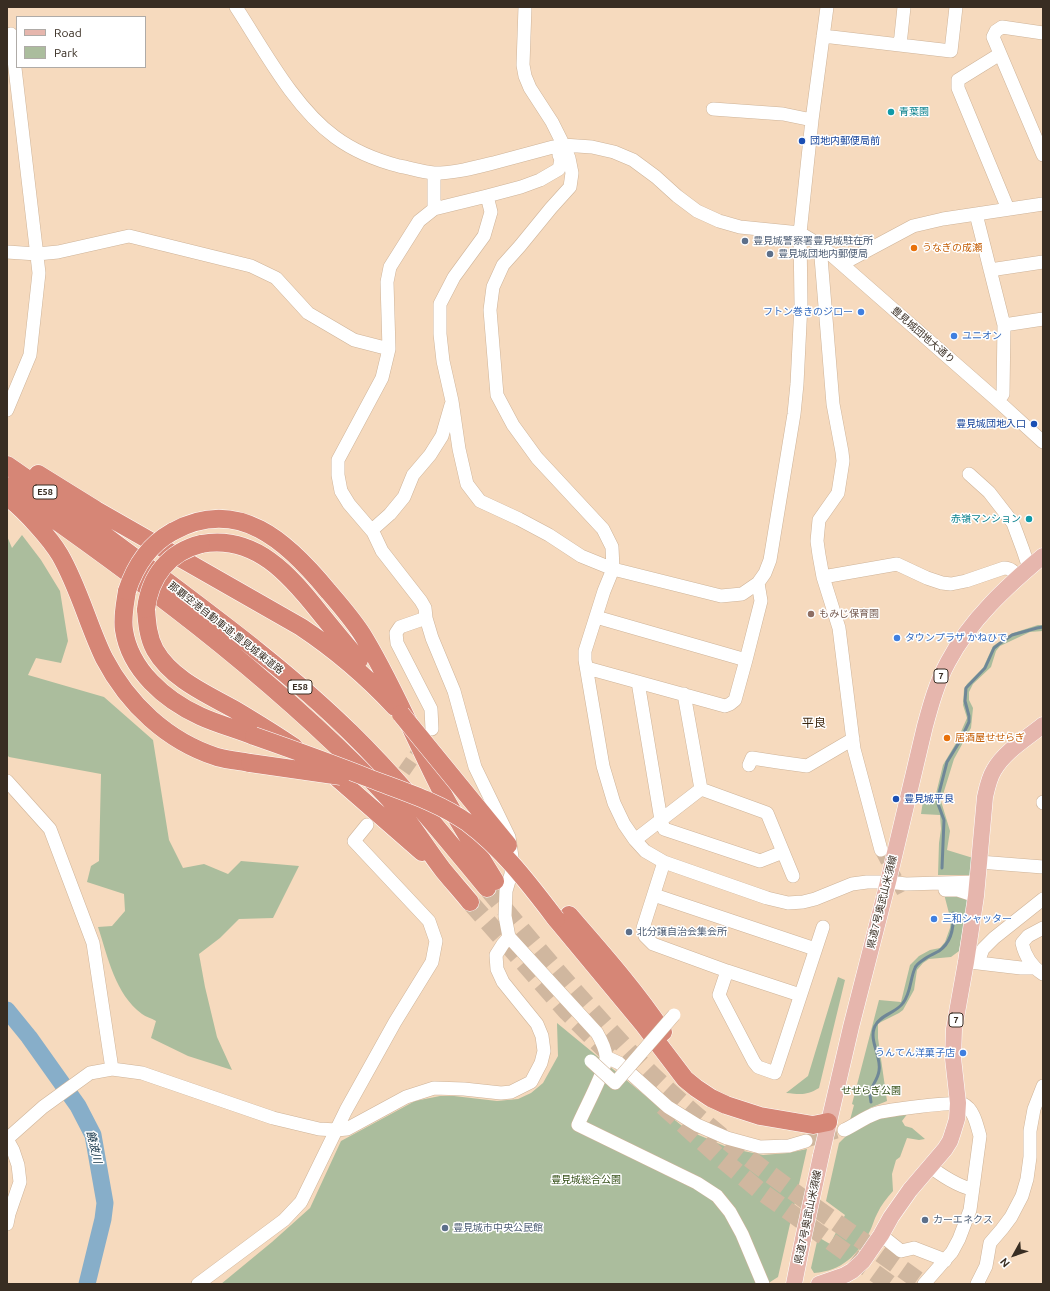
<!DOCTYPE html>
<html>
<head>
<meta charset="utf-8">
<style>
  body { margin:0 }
  #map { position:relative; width:1050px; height:1291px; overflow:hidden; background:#f6dabe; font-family:Ubuntu,sans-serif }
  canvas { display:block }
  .frame { position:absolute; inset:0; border:8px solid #382d22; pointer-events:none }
  .legend { position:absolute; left:16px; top:16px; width:130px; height:52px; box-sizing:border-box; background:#fff; border:1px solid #afaba7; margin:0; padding:5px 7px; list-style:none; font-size:12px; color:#382d22 }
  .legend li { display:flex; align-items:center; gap:8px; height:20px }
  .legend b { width:20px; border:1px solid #afaba7 }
  .north { position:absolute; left:994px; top:1235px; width:40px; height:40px; -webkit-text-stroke:3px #fff; paint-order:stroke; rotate:230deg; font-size:11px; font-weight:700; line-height:16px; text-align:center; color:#382d22 }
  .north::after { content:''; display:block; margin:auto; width:14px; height:18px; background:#382d22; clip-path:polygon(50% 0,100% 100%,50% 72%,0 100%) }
</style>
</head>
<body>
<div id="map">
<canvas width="1050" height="1291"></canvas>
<div class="frame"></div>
<ul class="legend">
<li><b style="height:5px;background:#e6b6ad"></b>Road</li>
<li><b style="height:11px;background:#abbd9d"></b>Park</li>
</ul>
<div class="north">N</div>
</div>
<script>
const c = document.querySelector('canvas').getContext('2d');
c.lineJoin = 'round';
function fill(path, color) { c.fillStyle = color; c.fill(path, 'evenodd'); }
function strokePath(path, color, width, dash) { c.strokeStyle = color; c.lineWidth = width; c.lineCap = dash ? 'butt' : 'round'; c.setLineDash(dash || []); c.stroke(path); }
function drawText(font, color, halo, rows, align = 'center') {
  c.font = font + ' Ubuntu,"Noto Sans JP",sans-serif'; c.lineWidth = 3; c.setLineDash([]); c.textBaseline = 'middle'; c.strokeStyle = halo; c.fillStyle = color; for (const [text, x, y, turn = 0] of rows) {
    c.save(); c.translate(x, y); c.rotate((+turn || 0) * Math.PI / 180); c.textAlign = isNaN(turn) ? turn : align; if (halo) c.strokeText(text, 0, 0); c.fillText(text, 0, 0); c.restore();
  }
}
const green = new Path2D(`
  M22,535L41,560L60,591L68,641L61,663L36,658L28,675L104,697L153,740L169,840L183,868L204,864L228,874L241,861L299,866L273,918L239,919L220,938L199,954L205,987L217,1037L232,1070L188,1056L151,1038L156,1021C151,1018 146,1017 142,1014C115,994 108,957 98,927L112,926L125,911L124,894L87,882L91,866L99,861L101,774L9,757L7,755V536L12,548Z
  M1038,625H1043V631L1030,632L1000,646L996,651L991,667L973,684L969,692V700L973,708L971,728L954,759L941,801L950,831L947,850L973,858L971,875H938L939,843L941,829L940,815L921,814L923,801L934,802L943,765L956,743L967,718L963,705L964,689L967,684L983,668L993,646L1013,633Z
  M948,893L968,900L959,951L951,957L929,959L923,963L917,970L914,990L903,1010L899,1013L881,1022L878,1024V1038L887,1101L870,1108L865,1114L850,1120L854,1105L852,1104L879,1000L901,1002L910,965L919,956L930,950L940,948L945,942L950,928L951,921L944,894Z
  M838,977L845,980L819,1088C806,1096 800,1094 786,1093L808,1076Z
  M557,1023L687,1130L729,1148L763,1155L788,1153L807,1149L778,1277L767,1284H221L272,1242L310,1208L341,1141L415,1101L440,1096H454L497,1101L518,1099L531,1093L543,1083L558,1056Z
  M908,1113L902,1121L905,1126L912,1128L925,1139L919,1140L907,1138L900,1157L896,1160L892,1174L893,1191C887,1198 881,1205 877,1214C874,1219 873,1225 870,1231C858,1255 842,1271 814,1273L811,1268L818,1237L830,1244L845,1215L826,1201L839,1143L851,1131L871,1119Z`);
const stream = new Path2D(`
  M942,868L944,820L938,804V797L947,762L960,741L969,722V716L965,701L966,688L985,668L994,648L999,644L1012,635L1037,628L1043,627
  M871,1102C867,1087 877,1084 879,1071C882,1057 868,1040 875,1026C880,1015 896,1013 903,1003C911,993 910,979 915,968C916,965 920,962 923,960C928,956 934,954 939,951C952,942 954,927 953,913`);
const river = new Path2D(`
  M7,1010L29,1037L78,1106L93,1135L105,1203L103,1219L87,1284`);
const minorTunnel = new Path2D(`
  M393,787L424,743
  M881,850L903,892
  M806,1141L844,1130`);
const highwayTunnel = new Path2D(`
  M487,888C520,928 553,967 587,1005C613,1034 638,1062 666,1088C745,1162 836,1221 923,1284
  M470,902L567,1012L610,1055
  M663,1106L718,1156L759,1190L890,1284`);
const minor = new Path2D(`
  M236,7C264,50 294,107 335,137C354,151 376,160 399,166C410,168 423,172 434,173C456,173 477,167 497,162C516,157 535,152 553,147L563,145L592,147L614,152L633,160L656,177L677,196L697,211L719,221L740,227L800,233L820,245L998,401L1043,442
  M525,7L523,65L525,76L530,88L552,122L561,140L569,158L572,173L570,187L551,208L520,246L503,265L493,287L490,310L497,395L513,425L537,458L603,529L612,547L613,569L604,591L585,651V660L603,766L614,803L624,824L635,840L645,851L664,862L767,898L788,903L803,902L815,899L852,884L867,882H888L906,884L977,882
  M1043,33L1002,27L996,31L993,37L1043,155
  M823,36L951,51L956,7
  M900,45L904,7
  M1000,54L958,80V88L1008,209
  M713,109L783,114L812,120
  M434,173V209L419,221L390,267L387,282L389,349L382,378L338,460V475L341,491L349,504L373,532L382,551L421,601L425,608L426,618L432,638L454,691L475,767L509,837L512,857L511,874L506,891L505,916L509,937L597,1033C601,1040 605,1047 606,1056C607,1069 584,1110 578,1125L697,1183L717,1196L730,1212L742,1234L763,1284
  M487,196L521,187L540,180L559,169L561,159L559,155
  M434,209L487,196L491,212L484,236L454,277L440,304V334L443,361L452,401L459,449L467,484L480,501L519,519L549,535L581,556L613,569L721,596L742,594L758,583L765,573L770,560L794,414L797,384L801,304L800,233L812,120L827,7
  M976,214L1004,325L1003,394L998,401
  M820,245L833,404L842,452L843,461L838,493L819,520L817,541L819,555L823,577L839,628L854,749L881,850
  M7,252L37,254L58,252L129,236L251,266L276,278L308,313L354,340L389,349
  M842,264L913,226L943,219L1043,204
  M990,270L1043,262
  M1004,325L1043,319
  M7,410L30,355L39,273L11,34
  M969,474L989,492L1013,523L1023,550L1029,568
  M372,530L390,514L404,497L413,475L430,455L442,436L451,405
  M823,577L897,564L927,578L942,583L951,584L966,581L1004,568C1011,568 1014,572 1018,577
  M596,617L746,660
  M426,618L400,627L396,633L397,643L431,709L432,729
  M587,668L725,706L730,704L735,700L746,660L761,601L758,583
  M638,682L661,820L664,829L760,861L783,852
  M684,694L701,789
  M749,765L752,758L778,762L807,766L853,739
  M7,781L50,829L93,943L112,1069
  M1043,803V802
  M635,840L701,789L767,813L793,876
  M664,862L643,928L645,936L653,944L727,971L719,995L754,1062L758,1067L775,1073L823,927
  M979,862L1043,867
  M945,890H958L976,896
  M654,895L815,949
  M1043,928L1028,936L1022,943C1025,956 1032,967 1043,974
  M970,962L1021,968H1034
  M978,962L983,949L994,938L1043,899
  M727,971L800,995
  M606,1057L619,1063L668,1107L697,1125L727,1138L760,1147L789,1146L806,1141
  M844,1130C855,1125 865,1117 877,1113C887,1110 956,1101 963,1104C974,1109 977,1126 980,1136L970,1210L959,1239L952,1252L924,1284
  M7,1139L43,1107L90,1073L112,1069L142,1073L273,1118L319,1129L336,1130L347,1129L406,1097L434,1088L464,1089L501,1093L511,1092L531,1082L541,1063L544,1051L542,1036L537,1024L503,982L497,969L496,955L503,944L509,937
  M7,1139L13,1150L18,1165L20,1182L9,1214L7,1224
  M930,1166C940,1175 960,1187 972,1189
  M881,1235L901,1251L914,1248L940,1258L945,1261
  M198,1284L284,1220L301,1202L346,1110L395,1022L432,962L436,941L429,921L354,841L367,825
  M977,1284L986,1266L990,1243L1002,1229L1011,1217L1022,1196L1027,1179L1030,1157V1131L1034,1109L1043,1086`);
const major = new Path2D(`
  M821,1156L851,1027L888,882L925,726C931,704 937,682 948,662C970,620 1007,586 1043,556
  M794,1284L803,1239
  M819,1284L845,1275L852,1271L863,1261L881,1235L891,1217L910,1190L945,1149L950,1141L953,1132L957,1119L958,1103L953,1058L954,1029L966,962L976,896L985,797C987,788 989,778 994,770C1005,751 1026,739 1043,725`);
const highway = new Path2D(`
  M7,465C57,499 105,536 153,571C221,622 290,673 351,733C400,781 443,835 487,888
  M38,474L96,510L301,627C337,651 365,675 395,707
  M7,486C136,576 265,671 375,784C385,794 394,804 403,815C417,832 429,852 443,870C452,881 461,891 470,902
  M10,499C25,511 50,538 60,555C79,588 88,625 104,658C128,704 167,741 217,757C228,760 239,761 250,763
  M172,532C238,495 288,542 328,591C341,606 355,622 365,639C395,689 417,744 444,796C460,825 478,853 495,881
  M201,544C255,534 290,575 320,613C333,629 346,645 359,660
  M127,591C125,604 122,617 124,630C130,670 165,700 200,716C217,724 237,729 254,736
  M146,609C147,623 148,637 155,650C172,680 209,695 237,711C257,723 275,734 294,747
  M327,769L422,852
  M569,915C602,953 635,990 663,1032
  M556,919L644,1025L685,1079L696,1088L711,1098L726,1105L760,1116L813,1125L828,1122`);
const minorBridge = new Path2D(`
  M591,1061L615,1083L674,1015`);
const majorBridge = new Path2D(`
  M803,1239L821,1156`);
const highwayBridge = new Path2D(`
  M127,591C135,566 149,545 172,532
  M146,609C150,576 169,552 201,544
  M401,714L508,845
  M254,736C294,750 333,764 371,779C405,792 438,802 468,823C503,849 530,885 556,919
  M250,763L341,776`);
const markers = [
  [891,112,4,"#0f9aa8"],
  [802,141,4,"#1a4fb4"],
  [745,241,4,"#5c6f8a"],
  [914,248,4,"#e8710a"],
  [770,254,4,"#5c6f8a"],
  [861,312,4,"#3f7fe0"],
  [954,336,4,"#3f7fe0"],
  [1034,424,4,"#1a4fb4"],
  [1029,519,4,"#0f9aa8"],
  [811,614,4,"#8d6e63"],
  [897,638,4,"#3f7fe0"],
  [947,738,4,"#e8710a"],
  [896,799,4,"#1a4fb4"],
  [934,919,4,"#3f7fe0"],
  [629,932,4,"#5c6f8a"],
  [963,1053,4,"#3f7fe0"],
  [925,1220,4,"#5c6f8a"],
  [445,1228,4,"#5c6f8a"]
];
const shields = [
  [45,492,24],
  [941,676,14],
  [300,687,24],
  [956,1020,14]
];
const shieldNames = [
  ["E58",45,492],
  ["7",941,676],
  ["E58",300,687],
  ["7",956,1020]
];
const cultureNames = [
  ["青葉園",899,112],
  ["赤嶺マンション",1021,519,"right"]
];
const transitNames = [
  ["団地内郵便局前",810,141],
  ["豊見城団地入口",1026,424,"right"],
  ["豊見城平良",904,799]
];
const serviceNames = [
  ["豊見城警察署豊見城駐在所",753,241],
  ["豊見城団地内郵便局",778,254],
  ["北分譲自治会集会所",637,932],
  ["カーエネクス",933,1220],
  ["豊見城市中央公民館",453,1228]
];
const foodNames = [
  ["うなぎの成瀬",922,248],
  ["居酒屋せせらぎ",955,738]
];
const shopNames = [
  ["フトン巻きのジロー",853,312,"right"],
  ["ユニオン",962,336],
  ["タウンプラザ かねひで",905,638],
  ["三和シャッター",942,919],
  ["うんてん洋菓子店",955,1053,"right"]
];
const streetNames = [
  ["豊見城団地大通り",923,335,41],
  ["那覇空港自動車道;豊見城東道路",226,628,38],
  ["県道7号奥武山米須線",882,902,-76],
  ["県道7号奥武山米須線",808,1217,-78]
];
const educationNames = [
  ["もみじ保育園",819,614]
];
const parkNames = [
  ["せせらぎ公園",871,1091],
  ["豊見城総合公園",586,1180]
];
const waterNames = [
  ["饒波川",94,1147,76]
];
const quarterNames = [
  ["平良",814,723]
];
fill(green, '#abbd9d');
strokePath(stream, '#6f8797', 3);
strokePath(river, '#87aec9', 17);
strokePath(minorTunnel, '#d0b79f', 13, [13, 6]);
strokePath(highwayTunnel, '#d0b79f', 18, [18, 9]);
strokePath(minor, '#ceb398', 14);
strokePath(major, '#fff', 17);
strokePath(highway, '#fff', 19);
strokePath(minor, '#fff', 13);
strokePath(major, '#e6b6ad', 16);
strokePath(highway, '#d68676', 18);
strokePath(minorBridge, '#ceb398', 14, []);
strokePath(majorBridge, '#fff', 17, []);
strokePath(highwayBridge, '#fff', 19, []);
strokePath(minorBridge, '#fff', 13);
strokePath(majorBridge, '#e6b6ad', 16);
strokePath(highwayBridge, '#d68676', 18);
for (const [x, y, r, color] of markers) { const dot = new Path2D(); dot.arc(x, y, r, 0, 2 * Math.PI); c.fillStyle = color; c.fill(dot); strokePath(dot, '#fff', 1.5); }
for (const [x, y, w] of shields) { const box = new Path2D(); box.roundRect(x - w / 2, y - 7, w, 14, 3); c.fillStyle = '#fff'; c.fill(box); strokePath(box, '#382d22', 1); }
drawText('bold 9px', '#382d22', null, shieldNames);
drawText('10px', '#0d838f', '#fff', cultureNames, 'left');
drawText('10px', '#164399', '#fff', transitNames, 'left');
drawText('10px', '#4e5e75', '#fff', serviceNames, 'left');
drawText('10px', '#c56008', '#fff', foodNames, 'left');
drawText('10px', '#366cbe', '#fff', shopNames, 'left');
drawText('10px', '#382d22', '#fff', streetNames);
drawText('10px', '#785e54', '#fff', educationNames, 'left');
drawText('10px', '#324d15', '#fff', parkNames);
drawText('italic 11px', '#0f3044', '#fff', waterNames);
drawText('12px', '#3c260e', '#fff', quarterNames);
</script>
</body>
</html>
